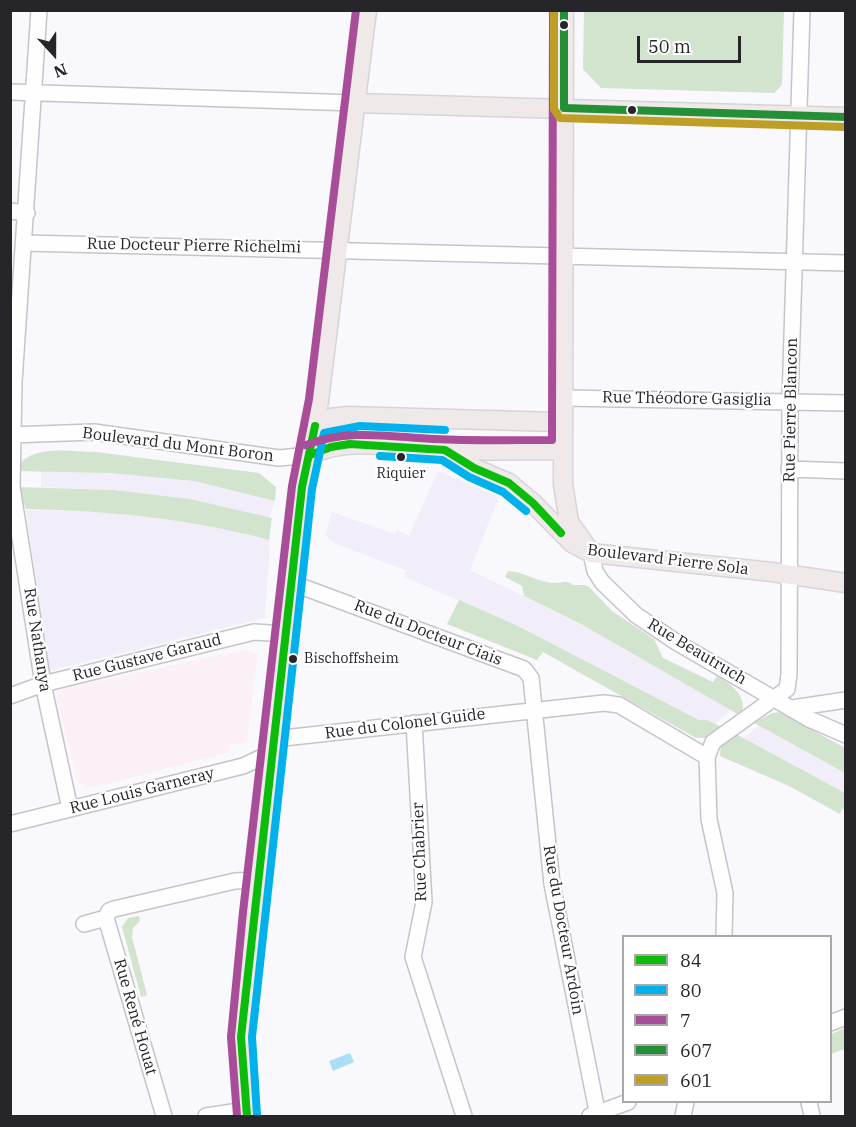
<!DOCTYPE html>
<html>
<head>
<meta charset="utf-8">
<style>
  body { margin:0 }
  #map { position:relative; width:856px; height:1127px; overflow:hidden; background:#f9f8fc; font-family:"IBM Plex Serif",serif }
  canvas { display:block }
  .frame { position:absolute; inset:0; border:12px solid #262529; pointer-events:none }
  .legend { position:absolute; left:622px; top:935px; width:210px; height:168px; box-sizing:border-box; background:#fff; border:2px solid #a8a8a9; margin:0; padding:8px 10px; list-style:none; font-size:18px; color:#262529 }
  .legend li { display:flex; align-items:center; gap:12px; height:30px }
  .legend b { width:30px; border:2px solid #a8a8a9 }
  .north { position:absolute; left:24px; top:24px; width:60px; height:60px; -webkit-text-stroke:4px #fff; paint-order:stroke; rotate:159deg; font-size:16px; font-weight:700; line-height:24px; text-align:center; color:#262529 }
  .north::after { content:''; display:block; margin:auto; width:21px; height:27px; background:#262529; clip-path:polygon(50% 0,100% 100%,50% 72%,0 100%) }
  .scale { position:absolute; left:637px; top:36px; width:104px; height:27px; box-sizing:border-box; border:3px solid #262529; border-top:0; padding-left:8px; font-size:18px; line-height:21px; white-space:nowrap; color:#262529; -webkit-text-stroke:4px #fff; paint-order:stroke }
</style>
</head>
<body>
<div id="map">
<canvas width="856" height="1127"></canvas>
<div class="frame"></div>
<ul class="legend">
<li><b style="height:8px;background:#0bbc0c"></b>84</li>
<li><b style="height:8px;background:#00b1eb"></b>80</li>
<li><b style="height:8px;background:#a84d97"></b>7</li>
<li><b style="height:8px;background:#258f37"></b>607</li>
<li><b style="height:8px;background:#be9e26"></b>601</li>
</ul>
<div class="north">N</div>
<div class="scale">50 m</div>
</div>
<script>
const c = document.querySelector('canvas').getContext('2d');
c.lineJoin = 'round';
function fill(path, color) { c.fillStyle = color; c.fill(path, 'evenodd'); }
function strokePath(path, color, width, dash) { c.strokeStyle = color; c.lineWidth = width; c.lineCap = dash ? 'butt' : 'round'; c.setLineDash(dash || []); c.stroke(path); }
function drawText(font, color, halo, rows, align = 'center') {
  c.font = font + ' "IBM Plex Serif",serif'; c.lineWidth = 4.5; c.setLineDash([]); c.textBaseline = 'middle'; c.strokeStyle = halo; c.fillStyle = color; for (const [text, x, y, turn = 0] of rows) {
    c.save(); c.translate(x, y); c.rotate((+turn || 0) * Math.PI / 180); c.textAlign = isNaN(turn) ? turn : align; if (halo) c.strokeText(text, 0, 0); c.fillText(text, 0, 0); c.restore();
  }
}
const built = new Path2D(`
  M41,470L110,473L194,481L275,500L270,518L190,499L114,490L41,487Z
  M438,471L499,497L470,570L581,624L731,710L715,724L707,720H699L518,626L404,577L407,571L334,543L325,535L332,512L395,534L397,530L409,536Z
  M26,510L100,511L178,519L270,540L265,618L48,671Z
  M759,726L845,773V793L743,738Z`);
const education = new Path2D(`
  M244,650L258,654L247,741L229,746L230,752L119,781L87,788L78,782L56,698L62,689Z`);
const green = new Path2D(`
  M584,11H784L782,85L774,93L601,88L583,69Z
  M96,452L259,473L276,487L275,501L194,481L110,473L16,471C28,443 70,452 96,452Z
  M16,487L114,490L190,499L272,518L269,540C187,518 111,511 26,509Z
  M508,571C525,572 539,583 555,583C563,583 566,579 573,585H584L589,587L612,611L654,639L663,658L713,682L717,676C732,684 749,698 741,716L581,624L524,596L522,586L505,577Z
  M459,600L518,626L699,720H707L724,728L707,738H696L543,652L537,660L447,624Z
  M780,712L845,748V773L754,723L772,713Z
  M736,734L845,793V810L842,809L840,814L789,786L720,756L721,745Z
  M139,916L140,921L133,928L132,937L147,995L141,997L122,927L128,918Z
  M845,1028V1049L831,1054V1034Z`);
const water = new Path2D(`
  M350,1053L354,1062L333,1071L329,1061Z`);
const minor = new Path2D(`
  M39,10L14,382L12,487L43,684L70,809
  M10,92L356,103
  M10,211L27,213
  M25,243L846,263
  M564,398L846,403
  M10,435L94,432L279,458L310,455
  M789,469L846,471
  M591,553L595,571L602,582L636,615L676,642L809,719L846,735
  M292,583L524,669L531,678L552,884L598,1116
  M10,696L43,684L254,632L286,634
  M792,708L846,700
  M414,723L424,902L413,957L464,1116
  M274,739L604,703L619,705L707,757
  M10,824L243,766L273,752
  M106,918L164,1116
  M106,918L109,911L114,909L235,881L258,880
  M84,924L106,918
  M724,936L725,893L709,819L707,757L713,742L787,689L789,674L790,401L802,10
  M830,1023L846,1017
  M809,1102L812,1116
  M206,1116L246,1110
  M590,1116L628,1102
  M683,1116L686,1102`);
const major = new Path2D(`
  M564,10L563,484L569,522L591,553
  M356,103L846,117
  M315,426L331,418L348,416L556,422L563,426
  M445,450L474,468L509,483L533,503L572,543L591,553L772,572L846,583
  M310,455C352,434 402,450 447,450C485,451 524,450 562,450
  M247,1116L241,1037L253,913L302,487L319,401L367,10`);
const bus1 = new Path2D(`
  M310,455L331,447L350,444L445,450L474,468L509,483L533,503L561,533
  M247,1116L241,1037L302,487L315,426`);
const bus2 = new Path2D(`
  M380,456L442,460L469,477L503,492L526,511
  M257,1115L252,1037L312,489L324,433L360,426L445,430`);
const bus3 = new Path2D(`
  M306,445C350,428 390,437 435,439C474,441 513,440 552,440L553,10
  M237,1116L231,1037L243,912L292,486L309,399L356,10`);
const bus4 = new Path2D(`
  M564,10V108L846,117`);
const bus5 = new Path2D(`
  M554,10V109L560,118L846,127`);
const markers = [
  [564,25,5,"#262529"],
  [632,110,5,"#262529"],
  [401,457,5,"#262529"],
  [293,659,5,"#262529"]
];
const busNames = [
  ["Riquier",401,474],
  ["Bischoffsheim",304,659,"left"]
];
const streetNames = [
  ["Rue Docteur Pierre Richelmi",194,246,1],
  ["Rue Théodore Gasiglia",687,399,1],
  ["Rue Pierre Blancon",791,410,-89],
  ["Boulevard du Mont Boron",178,445,7],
  ["Boulevard Pierre Sola",668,560,7],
  ["Rue du Docteur Ciais",428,633,21],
  ["Rue Nathanya",37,640,81],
  ["Rue Beautruch",697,652,31],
  ["Rue Gustave Garaud",147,658,-14],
  ["Rue du Colonel Guide",405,724,-7],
  ["Rue Louis Garneray",142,791,-14],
  ["Rue Chabrier",420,852,-92],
  ["Rue du Docteur Ardoin",563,930,80],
  ["Rue René Houat",135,1017,74]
];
fill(built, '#f1eefa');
fill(education, '#fbeff8');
fill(green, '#d2e4cd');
fill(water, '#acddf7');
strokePath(minor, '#c5c4c8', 18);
strokePath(major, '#d5d5d8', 21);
strokePath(minor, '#fefeff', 15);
strokePath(major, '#f0e9e9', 18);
strokePath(bus1, '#0bbc0c', 8);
strokePath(bus2, '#00b1eb', 8);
strokePath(bus3, '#a84d97', 8);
strokePath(bus4, '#258f37', 8);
strokePath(bus5, '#be9e26', 8);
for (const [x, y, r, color] of markers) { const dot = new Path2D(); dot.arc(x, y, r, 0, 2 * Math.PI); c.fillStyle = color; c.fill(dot); strokePath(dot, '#fff', 2); }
drawText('14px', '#262529', '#fff', busNames);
drawText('16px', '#262529', '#fff', streetNames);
</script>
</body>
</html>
